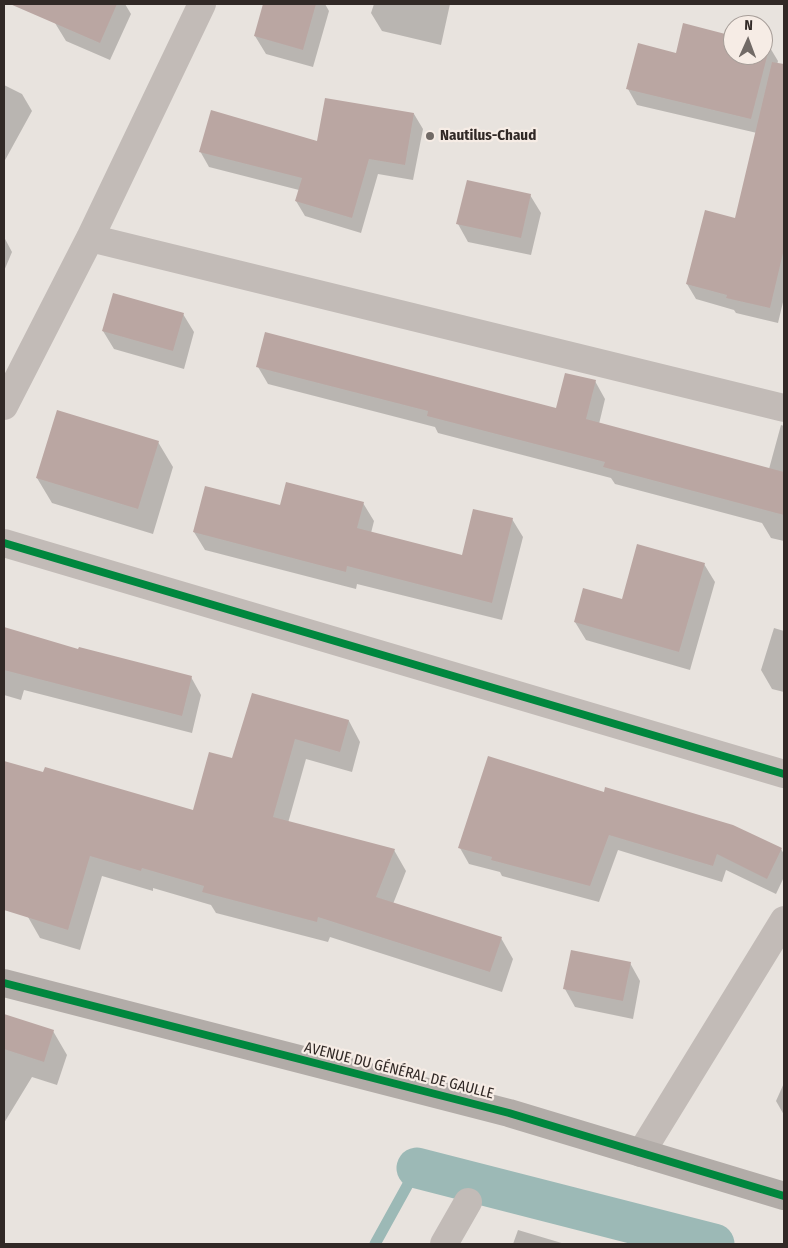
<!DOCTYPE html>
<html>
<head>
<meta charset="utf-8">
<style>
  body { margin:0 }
  #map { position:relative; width:788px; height:1248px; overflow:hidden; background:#e8e3de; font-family:"Fira Sans Condensed",sans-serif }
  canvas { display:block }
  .frame { position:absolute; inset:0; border:5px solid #312926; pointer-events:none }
  .north { position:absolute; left:723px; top:15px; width:50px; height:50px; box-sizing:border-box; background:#f6ece5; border:1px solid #a79e99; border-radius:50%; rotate:2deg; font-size:14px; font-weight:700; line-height:20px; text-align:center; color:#312926 }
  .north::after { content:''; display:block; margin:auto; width:18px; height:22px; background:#716a66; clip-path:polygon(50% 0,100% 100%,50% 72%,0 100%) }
</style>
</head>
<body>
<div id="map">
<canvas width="788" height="1248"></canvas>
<div class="frame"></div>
<div class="north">N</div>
</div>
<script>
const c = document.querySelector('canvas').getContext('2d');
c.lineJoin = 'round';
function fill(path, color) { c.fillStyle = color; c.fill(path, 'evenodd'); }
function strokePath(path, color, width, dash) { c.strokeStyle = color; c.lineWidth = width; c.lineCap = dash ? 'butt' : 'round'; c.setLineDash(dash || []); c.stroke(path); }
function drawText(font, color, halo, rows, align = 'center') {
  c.font = font + ' "Fira Sans Condensed",sans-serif'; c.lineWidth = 4.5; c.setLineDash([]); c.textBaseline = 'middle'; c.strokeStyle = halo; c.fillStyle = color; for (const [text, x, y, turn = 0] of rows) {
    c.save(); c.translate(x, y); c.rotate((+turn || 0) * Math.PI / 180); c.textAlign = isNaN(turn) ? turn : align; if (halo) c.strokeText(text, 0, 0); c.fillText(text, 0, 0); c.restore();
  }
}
const shadow = new Path2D(`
  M63,4H125L131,14L110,60L66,41L55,23Z
  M264,4H325L329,11L313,67L266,54L255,36Z
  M374,4H450L441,45L382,31L371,13Z
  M733,37V55H763V44L769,46L778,61L769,97L784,101V298L778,323L736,313L734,310L696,299L687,284L706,211L736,219L757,133L637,105L628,89L677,54Z
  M4,85L22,94L32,111L4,162Z
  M414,114L423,129L413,180L378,174L361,233L305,216L296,201L299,190L209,167L200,151L318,142Z
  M530,195L541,213L531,255L468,242L458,224Z
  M4,237L12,252L4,271Z
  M183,314L194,332L184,369L114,349L103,331Z
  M258,367L557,409L595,381L605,399L599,424L769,469L781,425L784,426V541L771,538L762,523L615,484L611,478L438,433L435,427L268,384Z
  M158,442L173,467L153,534L52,503L37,478Z
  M363,503L374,521L371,533L463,556L512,519L523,537L502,620L357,584L356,589L205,550L194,532L281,507Z
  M704,564L715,582L690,670L586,640L575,622Z
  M4,628L79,650L191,677L201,695L192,733L24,690L21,700L4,695Z
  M774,628L784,631V692L772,689L761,670Z
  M253,694L349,721L360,742L352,772L306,759L288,823L394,850L406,871L393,904L501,938L513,959L502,992L330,937L328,942L216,913L211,905L153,888V891L102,876L80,950L40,938L28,917L41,868L4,859V763L194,812L233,760Z
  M605,794L781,849L784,854V877L776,894L726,870L722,882L618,850L599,902L502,876L500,872L469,864L460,848Z
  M630,963L640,981L633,1019L575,1007L565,989Z
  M4,1016L53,1031L67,1055L57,1085L32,1077L4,1123Z
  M784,1083V1115L776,1101Z
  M518,1230L565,1244H513Z`);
const stream = new Path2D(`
  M375,1244L417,1168`);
const canal = new Path2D(`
  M417,1168L714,1244`);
const building = new Path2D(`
  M10,4H117L100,43Z
  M263,4H316L303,50L254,36Z
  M683,23L733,36V55H763V43L770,45L751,119L626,89L638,43L676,53Z
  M772,62L784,64V249L770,308L726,298L727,295L686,284L705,210L735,218Z
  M325,98L414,113L405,165L369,159L352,218L295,201L302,178L199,152L211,110L317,141Z
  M467,180L531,194L521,238L456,224Z
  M113,293L184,313L173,351L102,331Z
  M265,332L556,408L565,373L596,380L586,419L784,472V515L603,467L605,462L427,416L428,411L256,367Z
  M57,410L159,441L138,509L36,478Z
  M286,482L364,502L357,528L462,555L473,509L513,518L492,603L347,566L346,572L193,532L205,486L280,505Z
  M637,544L705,563L679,652L574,622L583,588L622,599Z
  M4,627L78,649L79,647L192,676L182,716L4,670Z
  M252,693L349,720L340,752L295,739L273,817L395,849L376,897L502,937L490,972L318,917L317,922L202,892L204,886L142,868L141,871L90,856L68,930L4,910V761L43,772L45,767L193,810L209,752L232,758Z
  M488,756L604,792L605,787L733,825L782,848L767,879L717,854L713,866L609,835L590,886L491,860L492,857L458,848Z
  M571,950L631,962L623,1001L563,989Z
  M4,1014L54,1030L44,1062L4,1049Z`);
const street = new Path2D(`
  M90,238L784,408
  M4,406L90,238L202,4
  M4,543L784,774
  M641,1153L784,920
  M444,1244L468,1202`);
const secondary = new Path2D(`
  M4,983L509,1113L784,1196`);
const cycleway = new Path2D(`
  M4,543L784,774
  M4,983L509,1113L784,1196`);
const markers = [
  [430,136,5,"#716a66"]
];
const poiNames = [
  ["Nautilus-Chaud",440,136]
];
const streetNames = [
  ["AVENUE DU GÉNÉRAL DE GAULLE",399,1071,14]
];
fill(shadow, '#0003');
strokePath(stream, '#9cb9b6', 11);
strokePath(canal, '#9cb9b6', 41);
fill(building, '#baa6a2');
strokePath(street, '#c2bbb7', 28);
strokePath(secondary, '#b2aca8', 28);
strokePath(cycleway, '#00873e', 8);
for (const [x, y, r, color] of markers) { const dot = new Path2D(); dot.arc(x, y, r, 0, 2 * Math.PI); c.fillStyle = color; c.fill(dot); strokePath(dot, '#f6ece5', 2); }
drawText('bold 15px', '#312926', '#f6ece5', poiNames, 'left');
drawText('15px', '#312926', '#f6ece5', streetNames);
</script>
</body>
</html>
